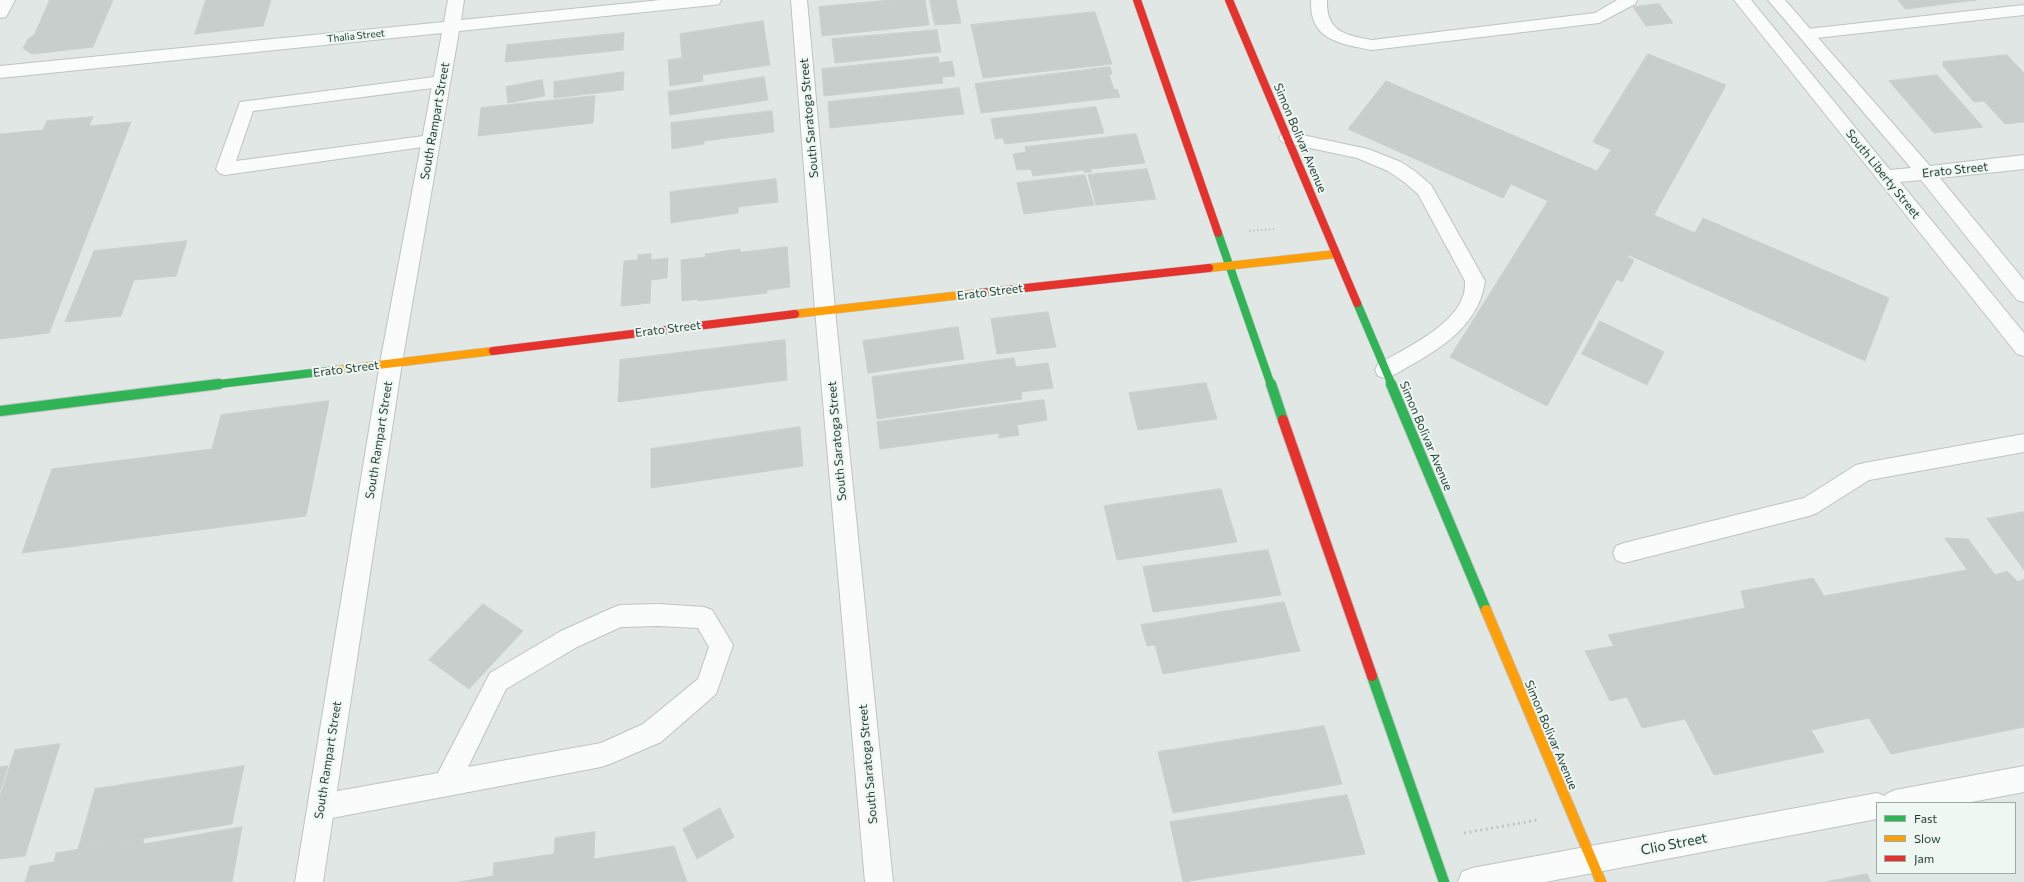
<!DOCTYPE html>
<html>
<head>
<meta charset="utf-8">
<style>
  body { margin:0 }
  #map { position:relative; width:2024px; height:882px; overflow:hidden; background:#e1e7e4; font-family:Commissioner,sans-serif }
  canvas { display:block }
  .legend { position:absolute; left:1876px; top:802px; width:140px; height:72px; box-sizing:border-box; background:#eef7f2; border:1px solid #9baba6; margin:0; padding:5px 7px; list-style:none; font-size:12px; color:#1f3a33 }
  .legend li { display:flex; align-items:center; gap:8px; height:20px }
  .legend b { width:20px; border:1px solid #9baba6 }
</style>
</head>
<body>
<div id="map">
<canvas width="2024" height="882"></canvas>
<ul class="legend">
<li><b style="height:5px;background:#30b455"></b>Fast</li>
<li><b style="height:5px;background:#ff9f0a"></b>Slow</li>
<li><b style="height:5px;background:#e5322d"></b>Jam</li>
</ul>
</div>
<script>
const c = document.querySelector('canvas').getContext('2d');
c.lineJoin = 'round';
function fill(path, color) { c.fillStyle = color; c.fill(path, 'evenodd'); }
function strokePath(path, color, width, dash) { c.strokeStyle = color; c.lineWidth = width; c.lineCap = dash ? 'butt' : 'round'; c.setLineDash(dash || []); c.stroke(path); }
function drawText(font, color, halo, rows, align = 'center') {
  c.font = font + ' Commissioner,sans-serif'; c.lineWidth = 4; c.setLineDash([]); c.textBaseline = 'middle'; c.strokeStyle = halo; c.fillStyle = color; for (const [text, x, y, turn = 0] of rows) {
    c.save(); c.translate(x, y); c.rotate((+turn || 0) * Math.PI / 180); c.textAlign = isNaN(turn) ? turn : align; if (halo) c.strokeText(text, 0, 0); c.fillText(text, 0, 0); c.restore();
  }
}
const building = new Path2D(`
  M50,0H113L93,47L32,54L23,48L28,39L34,35Z
  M206,0H271L263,26L195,34Z
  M891,0H925L929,25L822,36L819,7Z
  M930,0H956L961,23L935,25Z
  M1898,0H1976L1906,9Z
  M1659,4L1673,23L1646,26L1633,7Z
  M1095,12L1112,64L983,78L971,25Z
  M763,21L770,65L702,75L703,81L670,86L668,60L682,58L680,34Z
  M937,30L941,52L835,63L832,39Z
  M624,33L623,50L505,62L507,45Z
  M1648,54L1726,85L1654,215L1695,233L1703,218L1889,298L1865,361L1629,255L1628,257L1634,260L1622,282L1617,279L1547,406L1450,357L1548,201L1511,184L1503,198L1348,129L1386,81L1597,171L1611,150L1593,142Z
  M2007,55L2024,73V122L2005,124L1984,101L1974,102L1943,66V62Z
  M938,57L939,63L952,61L955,76L942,77L943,83L824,96L822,69Z
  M1110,67L1112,74L1109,75L1114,90L1117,89L1120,97L981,113L975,84Z
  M624,72L623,90L554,98V82Z
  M1937,75L1983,127L1934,133L1889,81Z
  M764,77L768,100L670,115L668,92Z
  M542,80L545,96L508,103L506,87Z
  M959,88L964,114L830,128L828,102Z
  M595,96L593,123L478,136L481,108Z
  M1096,107L1104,133L1005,144L1003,138L995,139L991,119Z
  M772,111L774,132L704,141V144L672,149L671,123Z
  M93,117L89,126L131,122L49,333L0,339V134L43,130L47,121Z
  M1136,134L1145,163L1091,169V172H1084V170L1033,176L1031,169L1017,170L1013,154L1026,152L1025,147Z
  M1147,169L1156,199L1096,205L1088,175Z
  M1085,175L1094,205L1024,214L1017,183Z
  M776,179L778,202L738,207V213L671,223L670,192Z
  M187,241L176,276L134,280L121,316L65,322L94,251Z
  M787,247L790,287L767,290V293L698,301V299L682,301L681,260L706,257L705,254L740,249L741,252Z
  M651,254V260L668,258L667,278L651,280L650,303L621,306L624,261L638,260V255Z
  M1048,312L1056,347L997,354L991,319Z
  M1600,321L1664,352L1647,385L1582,354Z
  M958,327L964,359L868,373L863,341Z
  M785,340L787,380L618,402L620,360Z
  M1014,358L1016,367L1048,363L1053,388L1021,392L1022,399L877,419L872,377Z
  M1206,383L1217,419L1138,430L1129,393Z
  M1044,400L1047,420L1017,425L1019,435L999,438V433L880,449L877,422Z
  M329,401L306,516L22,553L52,469L212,449L221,415Z
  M800,427L803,466L651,488V449Z
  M1221,489L1237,542L1117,560L1104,506Z
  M2024,512V570L1987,519Z
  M1945,538L1968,539L1995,575L2007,571L2018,582L2024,579V727L1891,754L1869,718L1811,730L1824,752L1714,775L1685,719L1642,728L1627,697L1610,701L1585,651L1614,646L1608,635L1745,608L1741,591L1813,578L1824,596L1967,570Z
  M1268,550L1281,595L1153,612L1143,567Z
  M1284,602L1300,651L1163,674L1155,645L1147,646L1141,625Z
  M483,604L523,631L469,689L429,660Z
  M1324,726L1342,784L1173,813L1158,752Z
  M60,744L25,856L0,859V796L15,750Z
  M8,766L0,791V767Z
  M244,766L232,824L78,849L95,789Z
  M1347,795L1365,854L1183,882L1170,822Z
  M720,808L734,837L697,859L683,829Z
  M242,827L232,882H25L30,866L54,862L56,853L144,838L143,844Z
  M595,832L594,859L674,846L687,882H459L493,876L494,863L554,854L555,838Z
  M1867,874L1871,882H1826Z`);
const pathFar1 = new Path2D(`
  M1249,231L1274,229`);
const path = new Path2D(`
  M1464,833L1538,820`);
const lane = new Path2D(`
  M1311,0H1327C1326,32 1345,35 1372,40L1595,13L1617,0H1637L1635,4L1599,23L1372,50C1340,44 1309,40 1311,0Z
  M2024,5V15L1807,39L1801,38L1799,34L1801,30L1807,29Z
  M442,76L448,78L450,82L448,86L253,111L236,161L431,135L437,137L440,141L437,145L225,175L219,173L216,169L240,102Z
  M1288,132L1368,149L1401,162L1416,172L1431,185L1485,281C1478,331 1432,353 1392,376L1385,378L1378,376L1375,370L1378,364C1403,350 1454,326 1463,296C1465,292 1465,286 1465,281L1418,194L1404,182L1388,171L1357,158L1282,142L1279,138L1282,134Z
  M2024,434V452L1869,480L1817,513L1809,516L1624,563L1616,560L1613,553L1616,546L1624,543L1804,498L1856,465L1864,463Z
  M659,604L704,607L712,610L733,645L716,694L661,742L610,764L601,767L321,820L312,816L308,807L312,798L321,794L438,773L490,673L561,631L612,608L620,605ZM659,626L698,628L709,647L698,679L643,724L601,743L468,767L506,689L577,647L621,627Z`);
const street = new Path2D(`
  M0,0H15L6,17L0,18Z
  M448,0H464L461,20L661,0H721L719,4L713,5L459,31L402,363L323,882H295L380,363L442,33L0,78V66L444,22Z
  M791,0H807L835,310L893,882H865L815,310Z
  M1734,0H1751L1890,170L1911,168L1768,0H1785L1930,166L2024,155V169L1940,178L2024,280V302L2017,300L1921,180L1900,182L2024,333V356L2017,354Z
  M2024,766V792L1966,803H1877V819L1545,882H1458L1462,872L1472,868L1877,793L1885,796L1886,794L1895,790Z`);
const fastFar1 = new Path2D(`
  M1218,233L1271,385
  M1357,303L1392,385
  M211,385L337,370`);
const fast = new Path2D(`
  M1271,384L1283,420
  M1391,384L1486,610
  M0,411L219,384
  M1372,676L1444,882`);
const slowFar1 = new Path2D(`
  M1209,268L1336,254
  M795,314L979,293
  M337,370L493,351`);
const slow = new Path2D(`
  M1486,610L1601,882`);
const jamFar1 = new Path2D(`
  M1137,0L1218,233
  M1229,0L1357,303
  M979,293L1209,268
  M493,351L795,314`);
const jam = new Path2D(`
  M1283,420L1372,676`);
const farStreetnames = [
  ["Thalia Street",356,36,-6]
];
const streetNames = [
  ["South Saratoga Street",809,118,-95],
  ["South Rampart Street",435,121,-80],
  ["Simon Bolivar Avenue",1300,138,67],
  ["Erato Street",1955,170,-6],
  ["South Liberty Street",1883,174,51],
  ["Erato Street",990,292,-7],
  ["Erato Street",668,329,-7],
  ["Erato Street",346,369,-7],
  ["Simon Bolivar Avenue",1426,436,67],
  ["South Rampart Street",379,440,-81],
  ["South Saratoga Street",837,441,-95],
  ["Simon Bolivar Avenue",1551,735,67],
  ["South Rampart Street",328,760,-81],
  ["South Saratoga Street",868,764,-95]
];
const nearStreetnames = [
  ["Clio Street",1674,844,-11]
];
fill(building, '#c8cecc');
strokePath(building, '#c9d0cd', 1);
strokePath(lane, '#bec4c1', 2);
strokePath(street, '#bec4c1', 2);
strokePath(fastFar1, '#bdc5c2', 9);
strokePath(fast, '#bdc5c2', 12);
strokePath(slowFar1, '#bdc5c2', 9);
strokePath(slow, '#bdc5c2', 12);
strokePath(jamFar1, '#bdc5c2', 9);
strokePath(jam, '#bdc5c2', 12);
strokePath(pathFar1, '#bfc7c5', 2, [1.5, 2.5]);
strokePath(path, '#bfc7c5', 3, [2, 3.5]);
fill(lane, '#fafbfb');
fill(street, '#fafbfb');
strokePath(fastFar1, '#30b455', 8);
strokePath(fast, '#30b455', 10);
strokePath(slowFar1, '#ff9f0a', 8);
strokePath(slow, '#ff9f0a', 10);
strokePath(jamFar1, '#e5322d', 8);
strokePath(jam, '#e5322d', 10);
drawText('10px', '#1f3a33', '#eef7f2', farStreetnames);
drawText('12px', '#1f3a33', '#eef7f2', streetNames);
drawText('14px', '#1f3a33', '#eef7f2', nearStreetnames);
</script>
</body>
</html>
